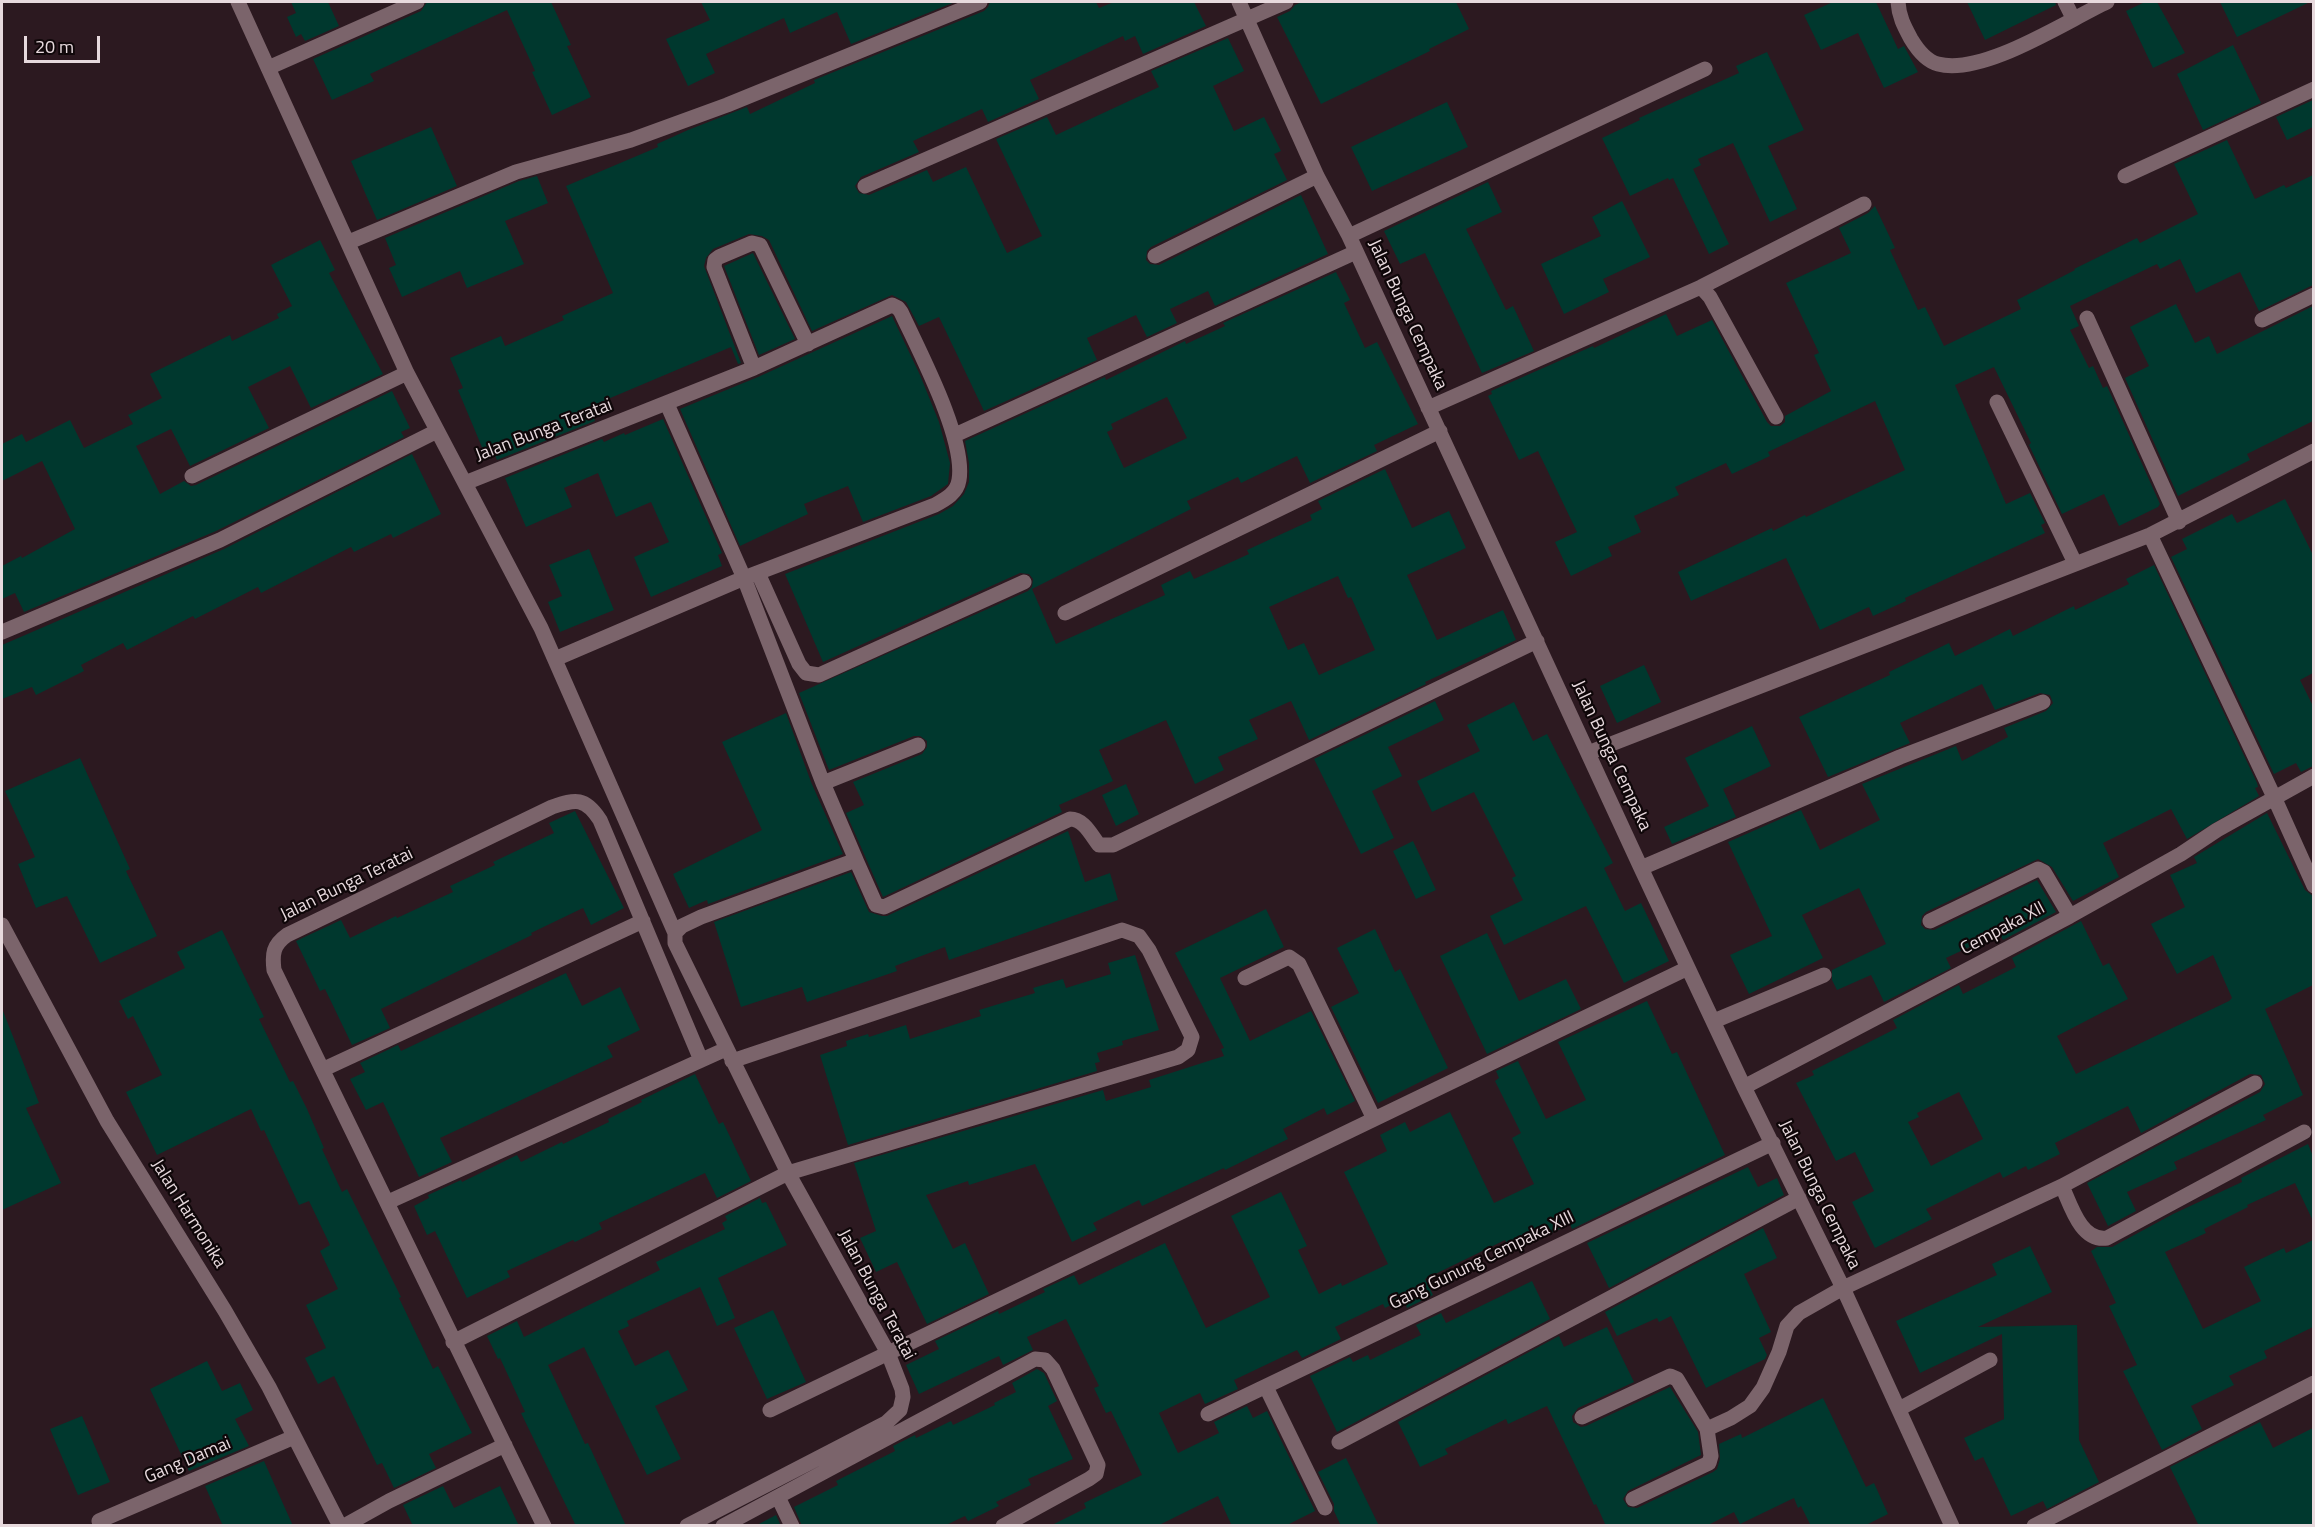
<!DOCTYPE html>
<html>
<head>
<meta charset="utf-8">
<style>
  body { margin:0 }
  #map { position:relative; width:2315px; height:1527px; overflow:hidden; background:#2c1920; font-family:"Titillium Web",sans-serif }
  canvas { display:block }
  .frame { position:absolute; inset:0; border:3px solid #e7d9dd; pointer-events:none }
  .scale { position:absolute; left:24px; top:36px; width:76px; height:27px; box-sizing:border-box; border:3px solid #e7d9dd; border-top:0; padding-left:8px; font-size:18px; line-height:21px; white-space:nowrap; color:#e7d9dd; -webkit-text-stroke:4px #0f0709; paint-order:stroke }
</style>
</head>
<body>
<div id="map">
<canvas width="2315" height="1527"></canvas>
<div class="frame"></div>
<div class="scale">20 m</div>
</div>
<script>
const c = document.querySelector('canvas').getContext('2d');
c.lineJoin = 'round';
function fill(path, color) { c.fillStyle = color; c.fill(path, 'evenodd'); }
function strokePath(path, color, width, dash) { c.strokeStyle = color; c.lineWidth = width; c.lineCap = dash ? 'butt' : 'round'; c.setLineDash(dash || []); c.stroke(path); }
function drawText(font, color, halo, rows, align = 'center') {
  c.font = font + ' "Titillium Web",sans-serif'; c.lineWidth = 4.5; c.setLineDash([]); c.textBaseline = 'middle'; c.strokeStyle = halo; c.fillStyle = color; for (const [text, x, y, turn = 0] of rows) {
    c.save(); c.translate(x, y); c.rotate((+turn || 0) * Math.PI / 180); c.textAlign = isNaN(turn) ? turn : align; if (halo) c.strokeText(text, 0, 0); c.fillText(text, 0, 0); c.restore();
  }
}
const building = new Path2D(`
  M291,2H328L339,26L305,41L301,34L296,37L287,17L296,13Z
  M427,2H551L571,45L567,46L591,97L552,115L532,72L535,71L507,10L370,74L374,81L332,100L313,59L421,11Z
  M701,2H955L851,44L837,12L790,33L784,18L706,54L715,73L688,86L666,39L710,20Z
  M990,2H1096L1099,8L1114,2H1194L1206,26L1143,54L1135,36L1125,41L1123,36L1030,80L1039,99L988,122L982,109L913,141L919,152L861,177L855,186L859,193L869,195L927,170L933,182L966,167L1007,253L1042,236L996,139L1047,117L1056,135L1159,87L1151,71L1228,38L1244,71L1213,86L1234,131L1264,117L1281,151L1274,154L1287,180L1151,247L1147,251L1146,260L1150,264L1159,265L1301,195L1328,254L1215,306L1208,291L1170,309L1177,323L1147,337L1136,315L1087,338L1097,360L984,411L939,317L919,326L906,302L892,295L812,331L769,240L762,236L749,234L713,249L706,258L704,266L741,363L738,364L731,347L589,407L595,421L497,460L492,449L484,452L458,390L463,388L450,358L501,336L505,346L564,320L562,316L613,293L566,186L658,147L657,144L688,130L747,107L750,114L815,83L814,80L984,11L988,7Z
  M1302,2H1456L1469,29L1429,49L1430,51L1321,104L1277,17L1290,11L1295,5Z
  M1833,2H1876L1898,49L1904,46L1918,72L1884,88L1858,33L1821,50L1804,15Z
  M1967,2H2055L2056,5L1985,40Z
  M2145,2H2157L2185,53L2153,68L2126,11Z
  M2220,2H2310L2237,37Z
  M2233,45L2261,103L2203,130L2177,74Z
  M1767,52L1804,130L1768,146L1797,209L1770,222L1733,143L1698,159L1701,165L1693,169L1729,244L1709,254L1673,178L1669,180L1668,178L1630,196L1602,138L1640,120L1639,118L1739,73L1736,66Z
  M2313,100V127L2287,140L2276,117Z
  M1447,102L1468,147L1372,191L1351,147Z
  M431,127L457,186L377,220L351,161Z
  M2227,140L2255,199L2284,185L2286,188L2313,175V285L2259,311L2240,272L2196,293L2180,259L2160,269L2157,264L2070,306L2079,326L2070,330L2089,368L2093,366L2103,388L2107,386L2160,504L2158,507L2119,526L2104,494L2062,514L2029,445L2031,443L1994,367L1955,385L2006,504L2030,493L2045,523L2041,525L2045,533L1905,598L1906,601L1873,616L1869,607L1820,630L1786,558L1691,601L1678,572L1772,528L1773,531L1805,515L1806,517L1905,470L1875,401L1768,452L1770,456L1732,474L1726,463L1675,487L1679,495L1634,516L1641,532L1608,547L1612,556L1571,576L1555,542L1577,532L1538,451L1519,460L1488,396L1492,394L1491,391L1593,346L1594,348L1666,314L1677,336L1712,320L1767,422L1771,426H1780L1785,422V416L1831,391L1814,355L1819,353L1786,283L1851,253L1839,228L1868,213L1875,206L1895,248L1890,250L1918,310L1925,307L1944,346L2021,309L2017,300L2075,270L2074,269L2137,238L2140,243L2198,214L2174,164Z
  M537,176L548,203L505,221L524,264L467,288L460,271L402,297L389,268L396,265L385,238L519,181Z
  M1488,182L1502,212L1466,229L1506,310L1513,306L1534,351L1482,373L1425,253L1400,264L1384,231Z
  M1622,201L1650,257L1603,279L1609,292L1564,314L1541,264L1601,236L1592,217Z
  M320,240L335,270L329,273L383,374L311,408L290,366L248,387L269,428L190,466L171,429L136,446L160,494L184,481L191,486L196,485L392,391L410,428L401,432L404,437L216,531L24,612L15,593L2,599V566L21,556L22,558L75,529L42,461L2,481V444L22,434L26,442L70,420L84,448L133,424L128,415L162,398L150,374L230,335L232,341L279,318L277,314L292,306L271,265Z
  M753,253L795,339L759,355L724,266Z
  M1336,272L1350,300L1344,303L1365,348L1377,342L1418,424L1374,445L1377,451L1310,483L1297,456L1241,483L1238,477L1187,501L1191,509L1032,589L1056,644L1165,595L1161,585L1190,571L1194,579L1249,554L1247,550L1312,520L1310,515L1322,509L1318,501L1385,469L1412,528L1449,511L1466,548L1407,575L1437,640L1503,610L1516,640L1425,682L1426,684L1309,740L1291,701L1249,720L1258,739L1218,757L1224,770L1195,784L1166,720L1099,750L1113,781L1059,805L1062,812L883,897L846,813L864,805L853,782L922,754L927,747V741L920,736H914L829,770L799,693L1028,591L1032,587L1033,579L1029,574L1020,573L823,662L785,574L939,514L953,506L964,494L969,482V463L965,441L1105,377L1106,380L1185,341L1186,344L1225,326L1223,323ZM1167,397L1187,438L1124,468L1107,432L1113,429L1111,424ZM1338,576L1348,598L1351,597L1375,650L1319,675L1304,643L1288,650L1269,607Z
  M2176,304L2195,343L2209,336L2217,354L2313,306V421L2247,454L2250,460L2178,496L2125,378L2149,366L2130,327Z
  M892,316L920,375L939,422L950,463L948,484L931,496L863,522L848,486L804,504L808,514L740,546L680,409L758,377Z
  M663,419L722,553L718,555L722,566L651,597L634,557L669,542L651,502L616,517L598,473L564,488L572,507L526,527L505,478L602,439L604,442L624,433L625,435Z
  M412,454L441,514L393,538L391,534L354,552L351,547L261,593L258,587L195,619L193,616L127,650L123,643L81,665L84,671L36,695L32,687L2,699V645L224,549Z
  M2285,499L2313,555V673L2300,680L2313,706V766L2301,772L2296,763L2274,774L2171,557L2187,549L2182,539L2232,514L2237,523Z
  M589,549L614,610L560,632L548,602L562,596L549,565Z
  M2154,565L2257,783L2258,787L2255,788L2259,796L2187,839L2171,809L2103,843L2119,877L2073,901L2052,867L2038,859L1926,912L1922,916L1921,925L1925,929L1934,930L2037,880L2056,912L2003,940L1999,933L1946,958L1951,968L1884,1002L1871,975L1837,990L1832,980V970L1886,944L1859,888L1802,915L1823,958L1749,994L1730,955L1772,936L1728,842L1801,810L1820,850L1880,820L1862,784L1956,746L1962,761L2008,737L2004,728L2046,711L2053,703L2050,695L2040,693L1995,710L1982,684L1900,723L1910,743L1828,777L1799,717L1890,675L1889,672L1949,643L1955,656L2010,629L2013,636L2074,606L2075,610L2129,584L2126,579Z
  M1644,665L1661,702L1617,723L1600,686Z
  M1435,701L1444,720L1388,747L1402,776L1372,791L1394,838L1361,854L1314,759Z
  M1514,702L1533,741L1547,734L1613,863L1604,868L1625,911L1641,903L1669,961L1624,983L1586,906L1504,945L1490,916L1523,900L1512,878L1516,876L1474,792L1432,812L1417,781L1480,751L1467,725Z
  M786,713L811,782L843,854L708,904L707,900L689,908L673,874L762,830L722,742Z
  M1752,726L1771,766L1723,789L1736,817L1672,844L1664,827L1709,806L1685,758Z
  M80,758L130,869L126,871L157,936L100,963L67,896L36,908L18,864L35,857L5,791Z
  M1126,784L1139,814L1116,826L1102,795Z
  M575,811L624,908L591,925L583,908L531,933L532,935L381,1009L390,1028L352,1045L325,989L320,991L296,941L341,920L350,938L396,916L397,918L453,892L450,886L495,865L493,862L554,833L549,823Z
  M2267,813L2305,890L2313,896V985L2265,1009L2303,1095L2263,1115L2266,1120L2174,1162L2177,1169L2127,1192L2136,1211L2108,1226L2087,1183L2260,1092L2265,1084L2261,1075L2250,1074L2141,1133L2128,1106L2055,1143L2060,1154L2028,1170L2026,1166L2003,1178L2000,1172L1926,1209L1932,1219L1875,1248L1852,1202L1874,1191L1855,1152L1836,1161L1796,1083L1814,1075L1812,1071L1897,1028L1893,1020L1959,985L1963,994L2016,967L2012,958L2081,921L2103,966L2109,963L2128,999L2057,1036L2076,1074L2229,1001L2232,998L2213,955L2177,974L2151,924L2185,907L2170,875L2197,863L2194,857ZM1959,1092L1983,1139L1931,1166L1908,1122L1919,1117L1917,1113Z
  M1068,831L1085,882L1110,873L1118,900L949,960L945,947L895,966L897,971L807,1002L802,987L741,1007L714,922L851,872L869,912L882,916H887Z
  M1413,841L1436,890L1416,899L1393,851Z
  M1266,909L1284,947L1220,978L1250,1041L1311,1011L1355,1101L1327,1115L1324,1108L1283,1129L1288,1139L1225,1170L1224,1168L1142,1206L1139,1200L1093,1223L1097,1230L1072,1242L1035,1164L969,1185L968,1181L926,1195L953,1249L965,1243L989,1294L927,1324L897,1262L876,1272L860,1238L876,1231L854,1163L1103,1090L1106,1101L1151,1087L1149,1080L1224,1056L1221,1049L1224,1048L1175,953Z
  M1375,929L1395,972L1400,969L1448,1068L1378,1103L1331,1007L1359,993L1337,948Z
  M222,930L264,1017L259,1019L290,1082L293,1081L307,1109L324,1148L322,1149L342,1192L347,1189L401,1297L399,1298L433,1369L438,1366L472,1433L429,1454L436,1468L394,1488L382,1463L377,1465L334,1376L318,1384L305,1358L326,1348L306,1305L338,1289L320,1251L330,1245L309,1201L299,1205L264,1130L261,1131L251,1109L157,1155L126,1092L162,1075L133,1016L128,1019L119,1001L185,968L177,952Z
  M1487,933L1519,1001L1566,979L1581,1009L1487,1054L1440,956Z
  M1135,955L1159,1030L1122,1041L1123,1045L1097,1053L1100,1062L1095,1063L1097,1071L848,1145L820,1055L847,1046L846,1041L868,1034L869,1037L906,1025L910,1039L981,1016L979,1010L1035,993L1033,988L1063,979L1066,988L1111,974L1108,963Z
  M566,973L582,1006L620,987L640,1030L607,1046L613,1057L440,1138L452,1162L419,1177L383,1102L366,1110L350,1079L365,1072L360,1063L398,1045L401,1051Z
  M1647,1001L1672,1054L1677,1052L1725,1155L1572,1229L1570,1224L1511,1252L1505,1240L1425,1279L1433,1295L1407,1308L1403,1299L1385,1308L1383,1304L1335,1327L1341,1339L1302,1358L1297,1350L1234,1380L1238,1389L1205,1404L1200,1393L1159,1413L1178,1453L1219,1433L1214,1422L1247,1406L1253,1418L1267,1411L1315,1511L1285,1526H1232L1218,1496L1157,1526H1050L1086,1508L1084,1503L1142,1475L1111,1411L1106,1413L1094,1388L1099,1386L1066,1319L1027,1337L1033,1350L1003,1365L999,1356L919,1394L906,1365L939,1349L935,1341L998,1311L999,1314L1045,1292L1043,1289L1074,1275L1079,1285L1165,1243L1206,1328L1270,1297L1231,1216L1281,1192L1307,1246L1298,1250L1319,1294L1341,1283L1342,1286L1388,1264L1344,1172L1387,1151L1380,1135L1405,1122L1410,1132L1450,1112L1494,1203L1534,1184L1512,1138L1521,1133L1495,1081L1499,1078L1496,1071L1518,1061L1546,1119L1586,1100L1558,1042Z
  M3,1011L39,1103L26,1108L61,1183L2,1210Z
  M695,1074L719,1124L723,1122L751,1181L717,1198L705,1173L599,1223L602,1229L575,1242L573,1240L507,1271L510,1277L467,1298L435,1231L427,1235L414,1206L429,1198L428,1195L461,1180L462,1182L517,1155L521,1162L562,1142L563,1144L609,1122L608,1119L642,1102L641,1100Z
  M2308,1144L2313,1156V1221L2295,1183L2247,1205L2248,1207L2204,1229L2206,1233L2165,1252L2203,1329L2261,1301L2244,1267L2284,1248L2286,1253L2313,1240V1327L2264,1351L2267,1358L2229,1376L2234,1385L2191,1406L2202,1429L2162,1450L2123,1371L2137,1365L2109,1306L2116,1303L2091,1251L2097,1247H2112L2173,1214L2242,1182L2241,1178Z
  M1748,1167L1758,1187L1777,1178L1784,1195L1609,1288L1587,1243Z
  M760,1198L762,1203L766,1202L787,1245L718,1278L735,1318L717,1326L700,1287L627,1321L629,1326L618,1331L635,1366L668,1350L688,1390L655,1406L681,1459L647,1475L584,1347L548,1365L585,1444L588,1443L626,1526H576L521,1413L525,1412L500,1358L498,1359L487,1336L517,1321L524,1337L660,1270L656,1262L725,1229L722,1223L727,1220L725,1216Z
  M1763,1228L1777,1258L1744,1274L1771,1332L1759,1338L1767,1355L1765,1359L1706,1388L1671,1316L1659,1322L1657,1318L1617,1336L1605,1312Z
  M2030,1246L2052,1292L1978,1327L2077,1325L2079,1440L2099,1482L2047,1509L2043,1501L2011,1516L1983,1457L1975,1461L1964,1438L2004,1419L2002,1334L1920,1373L1896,1321L1997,1275L1992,1264Z
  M1532,1281L1550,1319L1337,1432L1310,1376L1350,1357L1353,1362L1368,1355L1370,1360L1421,1335L1416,1325L1441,1313L1446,1323Z
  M773,1310L806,1382L767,1399L734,1328Z
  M1607,1327L1634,1382L1578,1408L1572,1416L1573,1422L1581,1427L1586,1426L1670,1387L1698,1432L1701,1455L1628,1491L1623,1499L1628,1507L1637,1508L1713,1472L1717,1469L1720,1459L1719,1444L1741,1434L1742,1438L1823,1398L1866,1487L1874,1483L1888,1514L1864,1526H1811L1801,1506L1798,1508L1794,1498L1740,1524L1734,1512L1706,1526H1606L1596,1504L1594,1505L1547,1406L1508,1424L1506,1419L1445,1449L1448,1454L1420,1467L1398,1422L1559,1336L1564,1347Z
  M207,1361L222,1391L240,1383L253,1410L235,1419L249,1446L189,1471L150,1389Z
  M1037,1369L1044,1373L1057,1401L1048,1406L1073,1459L1028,1479L1031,1485L996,1502L999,1506L968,1521L965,1516L944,1526H802L794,1507L838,1485L836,1481L895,1451L893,1446L915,1435L916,1438L951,1421L953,1425L995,1405L994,1403L1016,1392L1012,1383Z
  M82,1416L110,1482L78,1495L50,1429Z
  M2260,1422L2273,1448L2313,1428V1526H2199L2170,1467Z
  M1346,1458L1379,1526H1341L1334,1511V1504L1318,1472Z
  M264,1461L293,1526H223L205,1486Z
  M443,1486L454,1508L500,1486L519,1526H413L403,1505Z
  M776,1515L781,1526H755Z`);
const minor = new Path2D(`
  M238,2L407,373L541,628L675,933
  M1239,2L1317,176L1349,236L1641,868L1744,1087L1843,1288L1952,1526
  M1898,2C1899,17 1904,26 1911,39C1917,49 1926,61 1938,64C1983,76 2066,21 2107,2
  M2065,2L2073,18
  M268,68L417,2
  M2125,176L2314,89
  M865,186L1286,2
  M1349,236L1705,69
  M349,242L516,172L631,140L727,105L980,2
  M1155,256L1317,176
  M1701,287L1710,297L1776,417
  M2087,318L2179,522
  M2262,320L2314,295
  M754,368L714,267L715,260L719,257L752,243L760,245L808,344
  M1997,402L2075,563
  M667,404L744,578L823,783L856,860L701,917L682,926L675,933V943L788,1173L888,1353L902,1389L903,1397L900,1410L886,1423L687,1526
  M1428,408L1701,287L1864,204
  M955,435L1356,252
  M192,476L407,373
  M465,483L754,368L892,305L898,308L901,312C919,351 966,439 959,480C957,493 946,499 935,505L744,578L555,659
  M2150,535L2274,797L2314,886
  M758,573L799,664L806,673L819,675L1024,582
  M1065,613L1440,431
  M2,632L220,540L437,431
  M1588,753L2150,535L2314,451
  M823,783L918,745
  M856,860L876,905L884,907L1070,819C1084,819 1091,835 1099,845H1113L1537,641
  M1641,868L1900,757L2043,702
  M1930,921L2038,869L2044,872L2070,916
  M2,925L107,1121L225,1311L269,1387L340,1526
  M1245,978L1289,957L1299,964L1374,1119
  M1714,1021L1824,975
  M324,1069L643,921
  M1744,1087L2070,916L2181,854L2217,830L2314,776
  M2062,1186L2255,1083
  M388,1202L726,1049
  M453,1342L788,1173L1178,1057L1188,1050L1192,1037L1149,950L1139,936L1122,930L732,1061
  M1266,1387L1325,1508
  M1899,1409L1990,1360
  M770,1410L1688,968
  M1208,1414L1773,1143
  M1582,1417L1670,1376L1677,1379L1707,1429
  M1339,1442L1799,1198
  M778,1497L792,1526
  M1633,1499L1709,1463L1711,1456L1707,1429L1731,1418L1750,1406L1763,1388L1779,1352L1787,1326L1799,1313L1843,1288L2062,1186C2071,1206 2081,1242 2107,1238L2304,1132
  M99,1521L294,1437
  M344,1526L389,1501L505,1445
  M544,1526L274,970C272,954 273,945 287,935L552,807C576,799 585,797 600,820L701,1060
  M723,1526L1035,1359L1045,1360L1053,1369L1098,1465L1096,1474L1089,1479L1003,1526
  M2034,1526L2314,1383`);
const streetNames = [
  ["Jalan Bunga Cempaka",1407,315,65],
  ["Jalan Bunga Teratai",544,431,-21],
  ["Jalan Bunga Cempaka",1611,756,65],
  ["Jalan Bunga Teratai",347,885,-26],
  ["Cempaka XII",2003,929,-28],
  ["Jalan Bunga Cempaka",1819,1195,64],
  ["Jalan Harmonika",188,1214,58],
  ["Gang Gunung Cempaka XIII",1482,1261,-26],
  ["Jalan Bunga Teratai",876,1295,62],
  ["Gang Damai",188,1461,-23]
];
fill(building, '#00382e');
strokePath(minor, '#7b646b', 15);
drawText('18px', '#e7d9dd', '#0f0709', streetNames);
</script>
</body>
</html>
